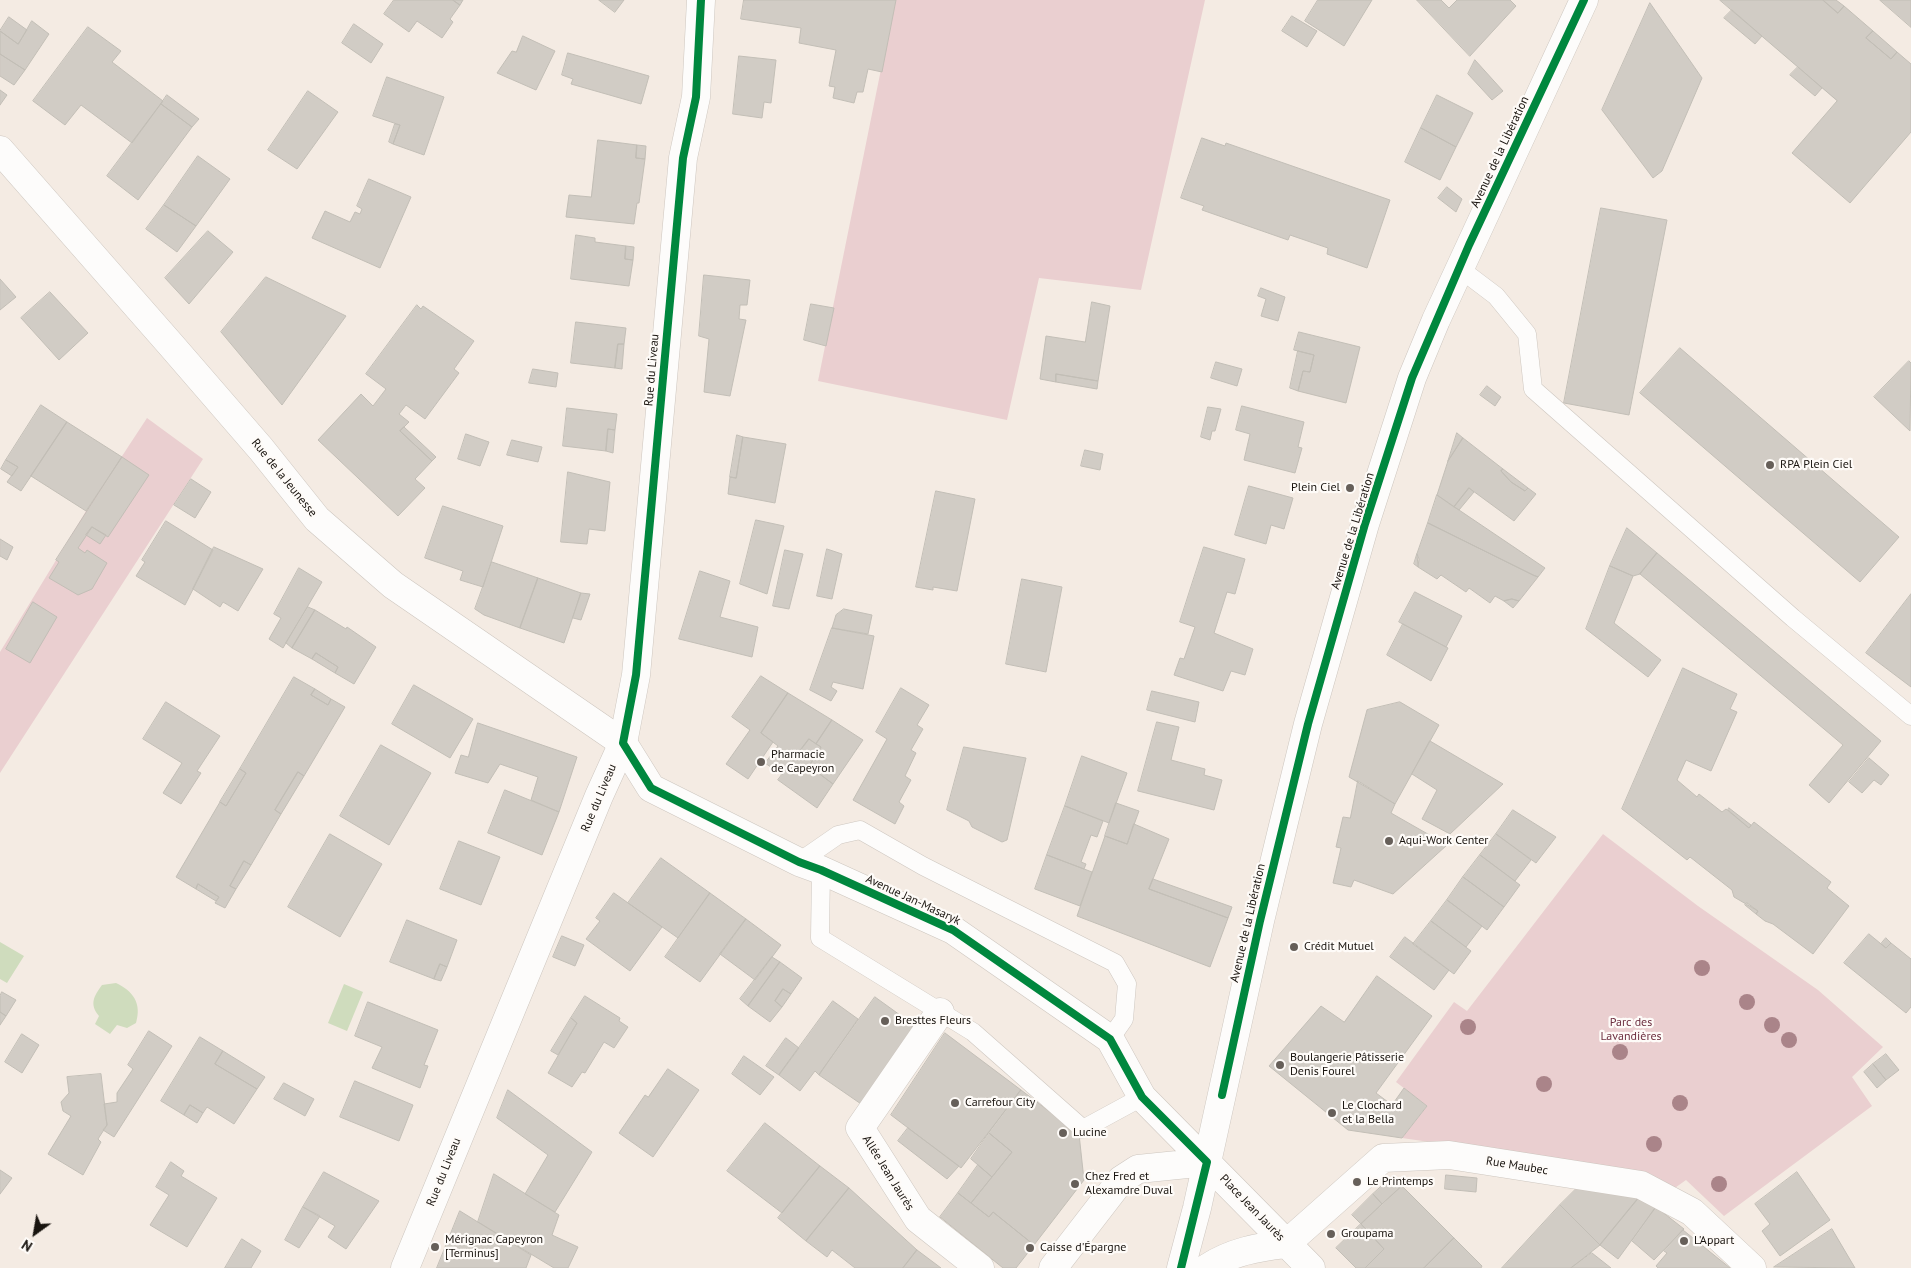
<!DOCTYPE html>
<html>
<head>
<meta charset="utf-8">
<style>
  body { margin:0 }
  #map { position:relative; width:1911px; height:1268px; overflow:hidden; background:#f4ebe3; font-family:"PT Sans",sans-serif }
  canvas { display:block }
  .north { position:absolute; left:10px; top:1208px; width:50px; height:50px; -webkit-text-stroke:4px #fefbf8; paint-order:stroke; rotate:212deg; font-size:14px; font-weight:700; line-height:20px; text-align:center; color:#19140f }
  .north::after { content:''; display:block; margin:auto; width:18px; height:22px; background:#19140f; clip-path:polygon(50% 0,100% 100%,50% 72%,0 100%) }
</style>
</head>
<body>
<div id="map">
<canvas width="1911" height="1268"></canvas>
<div class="north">N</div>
</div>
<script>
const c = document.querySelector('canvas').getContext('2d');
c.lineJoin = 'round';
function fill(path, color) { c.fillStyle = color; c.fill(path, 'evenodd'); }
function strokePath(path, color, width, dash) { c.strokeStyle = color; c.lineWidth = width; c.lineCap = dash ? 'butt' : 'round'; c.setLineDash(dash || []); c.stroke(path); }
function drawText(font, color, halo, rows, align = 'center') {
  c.font = font + ' "PT Sans",sans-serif'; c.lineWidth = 4.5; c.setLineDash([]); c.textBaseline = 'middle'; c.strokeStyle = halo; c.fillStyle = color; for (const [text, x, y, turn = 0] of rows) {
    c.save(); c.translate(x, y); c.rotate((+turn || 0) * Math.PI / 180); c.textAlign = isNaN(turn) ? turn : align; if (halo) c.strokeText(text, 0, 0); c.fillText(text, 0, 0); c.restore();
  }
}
const green = new Path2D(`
  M895,0H1205L1141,290L1039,278L1007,420L818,381Z
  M147,418L203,459L0,773V652L86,511Z
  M1603,834L1698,906L1818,990L1883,1047L1852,1077L1872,1106L1724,1216L1686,1180L1672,1190L1651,1174L1402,1138L1427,1106L1396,1082L1454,1002L1467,1011Z`);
const water = new Path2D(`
  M0,942L24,956L7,983L0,979Z
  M116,983C133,991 142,1003 136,1023L127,1028L117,1025L110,1034L95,1024L99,1016C89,1004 94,996 102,985Z
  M344,984L363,992L347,1031L328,1023Z`);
const building = new Path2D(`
  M394,0H453L460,5L450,19L453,22L442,38L417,21L409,32L384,14Z
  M453,0H463L460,5Z
  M599,0H624L615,12Z
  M744,0H896L882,72L868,69L863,92H857L854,103L833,98L835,87L829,86L836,50L799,43L801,28L741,19Z
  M1318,0H1372L1344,46L1305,21Z
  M1417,0H1441L1449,8L1457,0H1510L1516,6L1470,56Z
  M1720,0H1823L1838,13L1844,6L1873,31L1866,38L1891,59L1897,52L1911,64V132L1850,203L1792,153L1837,101Z
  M1823,0H1836L1844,6L1838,13Z
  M1880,0H1911V27Z
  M1650,3L1702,78L1662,171L1653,178L1602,110Z
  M1732,10L1762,36L1755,44L1724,18Z
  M1292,16L1317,31L1307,47L1282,31Z
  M9,17L27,30L18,44L0,31Z
  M32,21L49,34L25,70L0,54V31L18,44Z
  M354,24L383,44L371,63L342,43Z
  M88,27L121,51L112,62L163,101L132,143L81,105L65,125L33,101Z
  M1873,31L1897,52L1891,59L1866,38Z
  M523,36L555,51L536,90L497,73L512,51L516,52Z
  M568,53L649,76L641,104L571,84L573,79L562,75Z
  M0,54L25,70L14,85L0,76Z
  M739,56L776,60L771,103L764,102L762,118L733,114Z
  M1475,60L1503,91L1492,100L1468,74Z
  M1798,67L1822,88L1815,96L1790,75Z
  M387,77L444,97L424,155L393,144L400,125L373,116Z
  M0,90L7,95L0,105Z
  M308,91L338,112L297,169L268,150Z
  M167,95L199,119L192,127L161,104Z
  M1437,95L1473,113L1456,147L1421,128Z
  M161,104L192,127L138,200L107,176Z
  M395,124L400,125L393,144L389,142Z
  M1421,128L1456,147L1440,180L1405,162Z
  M1202,138L1225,146L1226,143L1390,200L1367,268L1327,254L1328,248L1290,235L1288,240L1202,210L1204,206L1181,198Z
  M598,140L637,145L636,158L645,159L639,203H637L634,224L566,217L569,195L591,197Z
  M637,145L646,146L645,159L636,158Z
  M198,156L230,179L196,226L164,205Z
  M369,179L411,197L380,268L312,238L325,211L350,222L355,212L360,214L362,209L357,206Z
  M1447,187L1462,199L1456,212L1438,198Z
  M164,205L196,226L177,252L146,229Z
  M1601,208L1667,220L1629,415L1564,403Z
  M208,231L233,252L189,304L165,278Z
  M576,235L595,238V242L626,246L625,259L633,260L629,286L571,279Z
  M626,246L634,247L633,260L625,259Z
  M704,275L750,280L747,305H740L739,319L746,320L730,396L704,392L709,339L699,336Z
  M266,277L346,316L282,405L221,332Z
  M0,279L16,297L0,310Z
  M1261,288L1285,297L1278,321L1261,316L1266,299L1258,296Z
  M50,292L88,333L59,360L21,318Z
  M1092,302L1110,306L1098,381L1056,374V382L1040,379L1046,336L1085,342Z
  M811,304L834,308L826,346L804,340Z
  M417,305L421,309L423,306L474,341L454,369L459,373L425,419L406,405L399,414L409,422L400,431L432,461L415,479L425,488L398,516L318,440L361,394L373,406L386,389L366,374Z
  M576,322L626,328L624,344H618L615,368L571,363Z
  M1299,332L1360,347L1346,403L1298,391L1303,371L1310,372L1314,355L1294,350Z
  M618,344H624L622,369L615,368Z
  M1680,348L1899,537L1860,582L1640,393Z
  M1298,351L1314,355L1310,372L1303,371L1298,391L1290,388Z
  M1909,361L1911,363L1910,431L1874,397Z
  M1216,362L1242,369L1237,386L1211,378Z
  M533,369L558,373L556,387L529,383Z
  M1056,374L1098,381L1097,389L1056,382Z
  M1487,386L1501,397L1495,406L1480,395Z
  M41,405L67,422L21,491L7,482L18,467L6,460Z
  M1242,406L1304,422L1298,447L1302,448L1295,473L1244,460L1250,434L1236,430Z
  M1208,407L1221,409L1215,431H1212L1210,440L1201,437Z
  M567,408L617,414L615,430L608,429L606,451L563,446Z
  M67,422L122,457L86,511L31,476Z
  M404,427L436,457L432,461L400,431Z
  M608,429L615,430L613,453L606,451Z
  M1457,433L1463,438L1448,461Z
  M466,434L489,442L480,466L458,459Z
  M737,435L743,437L736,478L730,477Z
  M743,437L786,444L775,503L728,494L730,477L736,478Z
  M1463,438L1503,469L1501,471L1511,482L1525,491L1528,488L1536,494L1514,521L1469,488L1454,507L1437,495L1448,461Z
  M512,440L542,447L538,462L507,455Z
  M1085,450L1103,454L1100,470L1081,466Z
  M122,457L149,475L108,537L92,527L78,548L85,553L87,550L107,563L92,589L78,595L49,578L59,562L56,560Z
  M6,460L18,467L12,476L1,469Z
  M1503,469L1528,488L1525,491L1511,482L1501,471Z
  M568,472L610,482L605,531L589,529L587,544L561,542Z
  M191,479L211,492L195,518L174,505Z
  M1249,486L1293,498L1284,529L1271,525L1266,544L1235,535Z
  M1469,488L1474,492L1459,510L1454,507Z
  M936,491L975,499L957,591L933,587V590L916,587Z
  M1437,495L1459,510L1545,568L1538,577L1533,575L1428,523Z
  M443,506L503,526L483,587L460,580L463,571L425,558Z
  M756,520L784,526L767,594L740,584Z
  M166,521L213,550L185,605L136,576L145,562L142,560Z
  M1428,523L1533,575L1538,577L1519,601L1512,599L1504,601L1495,596L1490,603L1469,588L1466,592L1441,575L1437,579L1418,567L1417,554Z
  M92,527L106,535L100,544L86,535Z
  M1627,528L1657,553L1640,574L1633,576L1610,566Z
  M0,539L13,547L7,560L0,556Z
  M214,547L263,569L238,611L223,602L220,607L193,589Z
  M1204,547L1245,559L1235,594L1227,592L1214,633L1253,649L1245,675L1231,671L1223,691L1174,675L1180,658L1184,659L1195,627L1180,622Z
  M827,549L842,554L832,599L817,596Z
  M785,550L803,554L789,609L773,606Z
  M1657,553L1881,741L1829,803L1809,785L1843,745L1640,574Z
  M1417,554L1419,559L1418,567L1414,564Z
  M492,562L538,578L520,628L484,615L475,609Z
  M1610,566L1633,576L1614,623L1661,660L1648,677L1586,629Z
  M299,568L322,582L283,648L269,639L281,618L274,614Z
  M700,571L730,581L720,617L758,627L752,657L679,639Z
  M538,578L581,593L564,643L520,628Z
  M1022,579L1062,587L1046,672L1006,664Z
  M1415,592L1462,616L1446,647L1399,622Z
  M581,593L590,594L581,620L573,618Z
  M1911,594V687L1866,653Z
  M1512,599L1519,601L1513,608L1504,601Z
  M33,602L57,617L30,663L6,649Z
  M308,607L315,610L292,648L286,643Z
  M844,609L872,615L868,634L832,628L836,615Z
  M315,610L346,629L347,627L376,647L354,684L335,673L338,667L316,653L312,659L292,648Z
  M1403,624L1448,648L1431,681L1387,655Z
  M832,628L874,636L863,689L833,682L831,687L837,691L831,701L810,690Z
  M316,653L338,667L335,673L312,659Z
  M1683,668L1737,694L1730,709L1737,712L1711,771L1686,760L1677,780L1697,797L1699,794L1722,812L1726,809L1749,828L1754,822L1831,882L1827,888L1849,906L1813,954L1773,924L1765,921L1756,914L1758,911L1734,897L1732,890L1690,857L1687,860L1622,809Z
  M761,676L788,693L761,733L773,742L748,779L726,764L750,730L732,717Z
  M294,677L315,689L311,695L328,705L331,699L345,707L304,776L298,772L275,810L281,814L251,865L244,861L230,886L236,889L225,908L215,903L219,897L198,884L196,889L176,877L220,802L226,806L246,773L240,769Z
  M414,685L473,719L450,758L392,724Z
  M901,688L929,705L917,725L923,729L911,750L916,753L905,776L911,780L899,802L904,806L895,824L853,800L887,739L876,732Z
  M315,689L331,699L328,705L311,695Z
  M1152,691L1199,702L1195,722L1147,710Z
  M788,693L832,720L816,744L809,739L782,775L765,763L778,746L761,733Z
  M166,702L220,736L197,771L201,773L181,804L163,793L182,763L143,739Z
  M1400,702L1439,725L1395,804L1349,777L1367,710Z
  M832,720L863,740L833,784L809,766L821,747L816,744Z
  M1157,722L1179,727L1171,760L1205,769L1204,775L1222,780L1214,810L1138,791Z
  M478,723L577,757L559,812L531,800L538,777L500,764L488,783L455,773L461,755L468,757Z
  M809,739L821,747L809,766L833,784L817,808L778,780Z
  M1430,741L1503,784L1450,834L1422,819L1437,790L1412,774Z
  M381,745L431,773L389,845L340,816Z
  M964,747L1026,758L1007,840L1002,842L972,827L969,821L947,810Z
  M1082,756L1127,773L1109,823L1065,806Z
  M1869,758L1889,775L1881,785L1874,780L1862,793L1849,782Z
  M240,769L246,773L226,806L220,802Z
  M298,772L304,776L281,814L275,810Z
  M1358,781L1395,804L1391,813L1447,845L1393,894L1354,880L1351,887L1333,883L1341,848L1336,847L1343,817L1350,818Z
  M505,790L559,812L542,855L488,833Z
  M1116,803L1139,811L1127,844L1105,836Z
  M1065,806L1103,821L1097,837L1091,835L1081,862L1086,864L1084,869L1047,855Z
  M1729,808L1751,825L1749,828L1728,810Z
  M1513,810L1556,837L1536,863L1496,834Z
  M1134,824L1169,839L1149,889L1228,918L1210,967L1077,916L1105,836L1127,844Z
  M330,834L382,864L340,937L288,907Z
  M1496,834L1531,860L1515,881L1480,855Z
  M459,841L500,857L481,905L440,889Z
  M1047,855L1092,872L1080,906L1035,889Z
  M1480,855L1520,885L1504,907L1463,877Z
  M661,858L710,893L678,938L628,903Z
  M244,861L251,865L236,889L230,886Z
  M1463,877L1504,907L1487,930L1447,900Z
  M1153,879L1232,907L1228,918L1149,889Z
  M198,884L219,897L216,901L196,889Z
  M614,893L662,927L630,971L586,939L600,921L596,918Z
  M710,893L746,919L700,982L665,957Z
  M1447,900L1482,926L1466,947L1431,921Z
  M1747,903L1758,911L1756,914L1745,905Z
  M746,919L781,945L755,980L720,954Z
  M407,920L457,940L447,967L440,964L434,979L390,962Z
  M1431,921L1471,951L1454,974L1413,944Z
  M1869,934L1886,948L1891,943L1911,959V1007L1906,1013L1844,963Z
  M562,936L584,945L575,966L553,957Z
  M1405,937L1449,970L1434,990L1390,957Z
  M1886,938L1891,943L1886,948L1881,944Z
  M772,957L780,962L748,1006L740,999Z
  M780,962L802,978L791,994L783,989L775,1001L782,1007L770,1022L748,1006Z
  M440,964L447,967L441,981L434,979Z
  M1377,976L1432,1016L1376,1093L1392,1105L1404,1088L1427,1106L1402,1138L1348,1130L1269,1066L1321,1006L1344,1022Z
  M783,989L791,994L782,1007L775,1001Z
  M2,992L16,1000L6,1016L0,1012V996Z
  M585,996L620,1018L619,1021L628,1027L614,1048L604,1042L585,1073L582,1072L572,1087L548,1073L577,1023L571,1018Z
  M875,997L918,1028L864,1106L819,1075Z
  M833,1001L858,1019L819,1075L815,1071L800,1091L779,1075Z
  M368,1002L438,1030L424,1065L428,1066L420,1088L372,1068L382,1047L355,1036Z
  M0,1012L6,1016L0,1025Z
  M571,1018L577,1023L558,1055L551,1051Z
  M149,1031L172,1046L114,1137L103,1130L107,1125L104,1104L117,1102V1093L133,1069L128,1065Z
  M945,1033L1021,1090L961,1168L891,1115Z
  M22,1034L39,1045L22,1073L5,1062Z
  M200,1037L223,1051L215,1064L257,1089L234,1124L207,1107L203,1113L190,1105L184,1115L161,1101Z
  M786,1038L799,1048L779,1075L766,1066Z
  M223,1051L265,1077L257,1089L215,1064Z
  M1886,1054L1899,1070L1886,1080L1873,1064Z
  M744,1056L774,1077L760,1095L732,1074Z
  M1873,1064L1886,1080L1877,1088L1864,1072Z
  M668,1069L699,1090L653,1157L619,1133L645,1095L648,1097Z
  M101,1074L107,1125L98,1139L101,1142L83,1175L48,1154L71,1116L63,1111L61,1102L69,1093L67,1077Z
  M355,1081L413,1105L399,1141L340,1117Z
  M284,1083L314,1099L305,1116L274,1099Z
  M508,1090L592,1152L555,1212L525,1194L548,1155L497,1118Z
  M1021,1090L1079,1134L1084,1180L1034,1245L993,1212L989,1217L971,1203L1012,1152L989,1133Z
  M190,1105L203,1113L197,1123L184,1115Z
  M765,1123L820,1166L782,1213L727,1171Z
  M908,1128L959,1166L947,1179L898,1141Z
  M989,1133L1012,1152L992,1177L971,1159Z
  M171,1162L184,1171L181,1176L217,1198L187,1247L150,1225L169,1195L156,1187Z
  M978,1165L992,1177L971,1203L958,1193Z
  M820,1166L849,1188L806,1241L778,1218Z
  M0,1170L12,1178L0,1194Z
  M324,1172L379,1201L346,1249L328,1237L335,1226L303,1207Z
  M1797,1172L1830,1220L1780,1256L1762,1231L1770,1224L1755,1204Z
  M494,1174L559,1215L552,1235L578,1247L568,1268H554L478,1222Z
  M1446,1175L1477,1178L1476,1192L1445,1189Z
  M1393,1176L1402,1186L1382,1204L1373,1194Z
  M1580,1185L1641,1195L1600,1245L1560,1205Z
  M1402,1186L1454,1238L1424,1268H1365L1384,1249L1361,1224Z
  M849,1188L917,1250L903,1268H855L832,1250L827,1257L806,1241Z
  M958,1193L989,1217L993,1212L1034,1245L1016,1268H1003L940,1217Z
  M1373,1194L1382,1204L1361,1224L1352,1215Z
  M1641,1195L1656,1207L1618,1259L1600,1245Z
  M1560,1205L1600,1245L1571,1268H1502Z
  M303,1207L320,1216L299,1248L285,1240Z
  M1656,1207L1684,1229L1654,1260L1632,1241Z
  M460,1211L531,1255L526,1268H437Z
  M1361,1224L1384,1249L1365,1268H1356L1336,1248Z
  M1832,1229L1855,1268L1774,1267Z
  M1683,1230L1730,1268H1658L1656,1266L1667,1253L1664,1251Z
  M1454,1238L1482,1266L1481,1268H1424Z
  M242,1239L261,1251L251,1268H225Z
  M917,1250L941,1268H903Z
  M1592,1253L1611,1268H1571Z`);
const lane = new Path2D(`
  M1459,268L1496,296L1527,334L1533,389L1793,618L1911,716
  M799,862L838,835L860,830L923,866L1115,963L1127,984L1124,1019L1110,1039
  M821,870L820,938L973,1032L1083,1129L1142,1097`);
const street = new Path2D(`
  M0,150L171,345L261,449L317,519L393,585L623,743L651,788L799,862L821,870L953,930L1110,1039L1142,1097L1311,1268
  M940,1012L860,1128L918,1219L980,1268
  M1286,1244L1383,1158L1449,1155L1641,1185L1692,1212L1752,1268
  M1053,1268L1121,1180L1138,1169L1207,1162
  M1207,1268C1231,1252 1258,1247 1286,1244`);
const secondary = new Path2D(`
  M405,1268L599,796L623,743L636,675L683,158L696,97L701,0
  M1181,1268L1197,1208L1260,921L1283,826L1308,724L1365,524L1412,378L1436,320L1584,0`);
const cycleway = new Path2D(`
  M701,0L696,97L683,158L636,675L623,743L651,788L799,862L821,870L953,930L1110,1039L1142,1097L1207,1162L1181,1268
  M1222,1095L1260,921L1308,724L1365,524L1412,378L1469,245L1584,0`);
const trees = [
  [1702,968],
  [1747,1002],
  [1772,1025],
  [1468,1027],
  [1789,1040],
  [1620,1052],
  [1544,1084],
  [1680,1103],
  [1654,1144],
  [1719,1184]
];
const markers = [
  [1770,465,5,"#665f59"],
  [1350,488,5,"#665f59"],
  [761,762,5,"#665f59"],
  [1389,841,5,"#665f59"],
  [1294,947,5,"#665f59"],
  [885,1021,5,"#665f59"],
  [1280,1065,5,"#665f59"],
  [955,1103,5,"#665f59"],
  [1332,1113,5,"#665f59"],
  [1063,1133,5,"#665f59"],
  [1357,1182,5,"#665f59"],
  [1075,1184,5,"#665f59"],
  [1331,1234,5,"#665f59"],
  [1684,1241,5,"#665f59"],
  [435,1247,5,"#665f59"],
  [1030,1248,5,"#665f59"]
];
const streetNames = [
  ["Avenue de la Libération",1500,152,-65],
  ["Rue du Liveau",652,370,-85],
  ["Rue de la Jeunesse",284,478,51],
  ["Avenue de la Libération",1353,531,-73],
  ["Rue du Liveau",599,798,-67],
  ["Avenue Jan-Masaryk",913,900,25],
  ["Avenue de la Libération",1248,923,-77],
  ["Rue Maubec",1517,1166,9],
  ["Rue du Liveau",444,1172,-68],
  ["Allée Jean Jaurès",888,1173,58],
  ["Place Jean Jaurès",1252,1208,46]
];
const poiNames = [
  ["RPA Plein Ciel",1780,465],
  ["Plein Ciel",1340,488,"right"],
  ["Pharmacie",771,755],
  ["de Capeyron",771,769],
  ["Aqui-Work Center",1399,841],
  ["Crédit Mutuel",1304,947],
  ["Bresttes Fleurs",895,1021],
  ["Boulangerie Pâtisserie",1290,1058],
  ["Denis Fourel",1290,1072],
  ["Carrefour City",965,1103],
  ["Le Clochard",1342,1106],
  ["et la Bella",1342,1120],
  ["Lucine",1073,1133],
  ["Chez Fred et",1085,1177],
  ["Alexamdre Duval",1085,1191],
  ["Le Printemps",1367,1182],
  ["Groupama",1341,1234],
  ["Mérignac Capeyron",445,1240],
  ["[Terminus]",445,1254],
  ["L'Appart",1694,1241],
  ["Caisse d'Épargne",1040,1248]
];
const parkNames = [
  ["Parc des",1631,1023],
  ["Lavandières",1631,1037]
];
fill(green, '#eacfd0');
fill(water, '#cfdcbd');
fill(building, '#d1ccc5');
strokePath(building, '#c2beb6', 1);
strokePath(lane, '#cdc6bf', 19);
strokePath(street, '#cdc6bf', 29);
strokePath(secondary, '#cdc6bf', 29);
strokePath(lane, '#fdfcfb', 18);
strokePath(street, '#fdfcfb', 28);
strokePath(secondary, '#fdfcfb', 28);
strokePath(cycleway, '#00873e', 8);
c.fillStyle = '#aa8489';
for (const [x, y] of trees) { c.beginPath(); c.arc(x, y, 8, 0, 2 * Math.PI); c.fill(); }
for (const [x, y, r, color] of markers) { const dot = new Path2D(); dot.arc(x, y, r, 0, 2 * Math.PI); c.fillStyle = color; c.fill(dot); strokePath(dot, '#fefbf8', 2); }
drawText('12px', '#19140f', '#fefbf8', streetNames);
drawText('12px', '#19140f', '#fefbf8', poiNames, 'left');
drawText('12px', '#6d2f40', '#fefbf8', parkNames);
</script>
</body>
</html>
